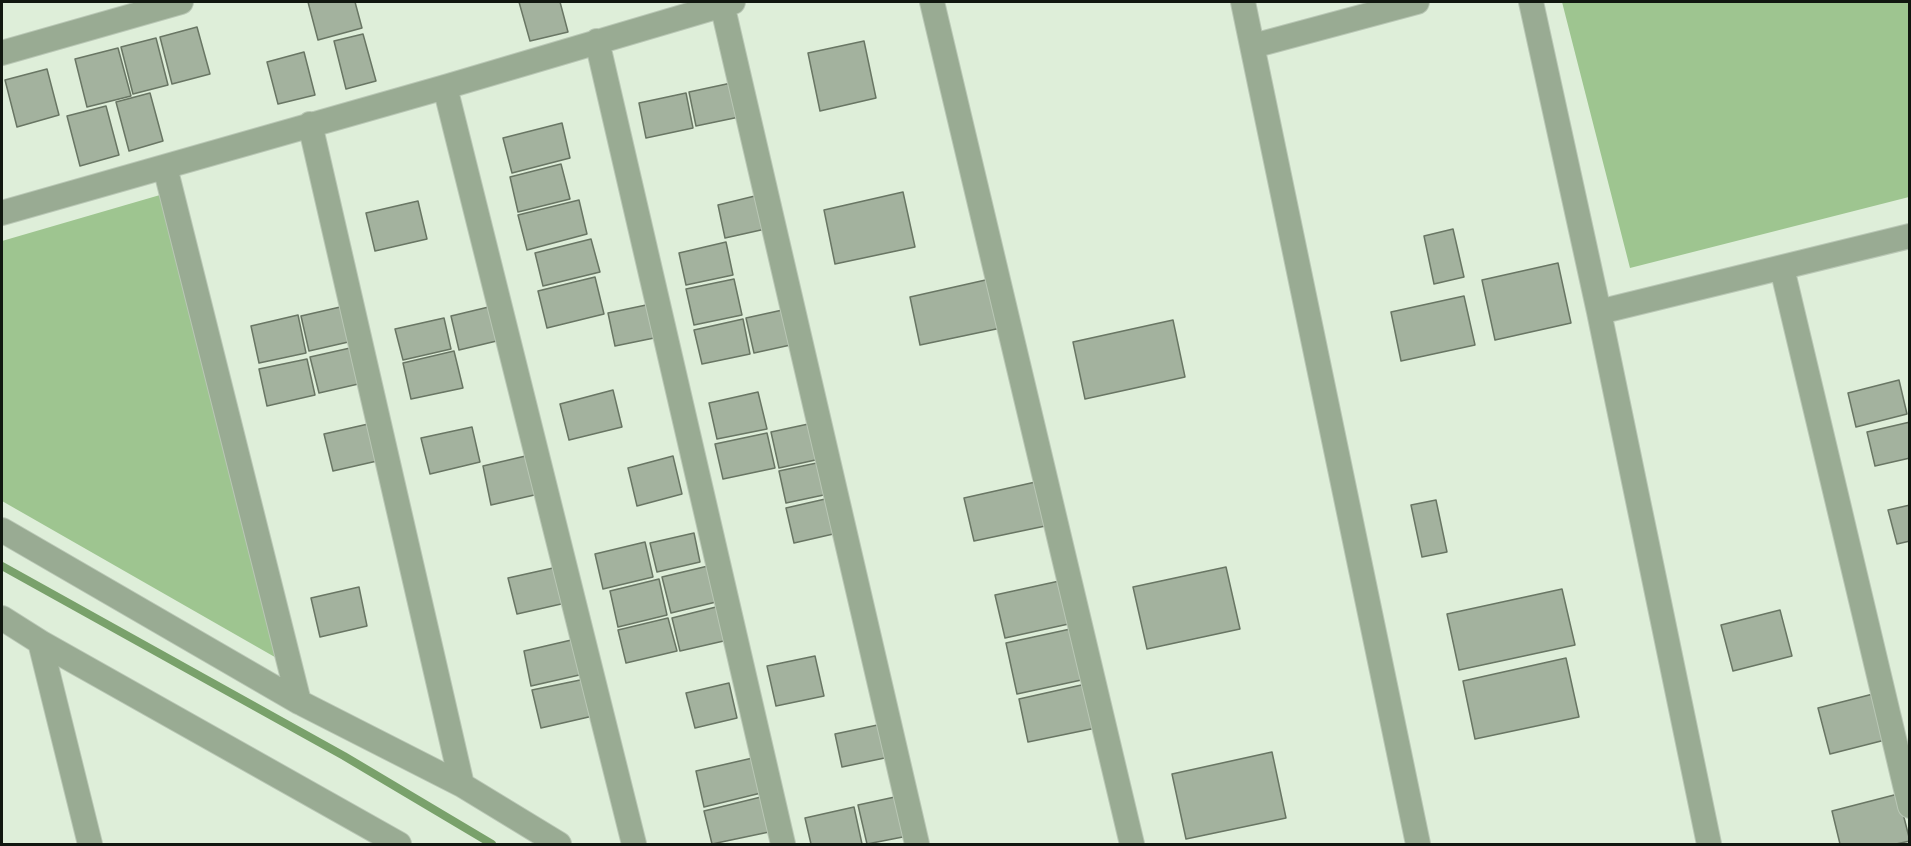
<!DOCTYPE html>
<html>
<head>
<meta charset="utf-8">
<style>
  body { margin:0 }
  #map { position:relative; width:1911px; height:846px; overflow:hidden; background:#deeed9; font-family:"PT Serif",serif }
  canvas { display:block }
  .frame { position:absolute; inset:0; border:3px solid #111710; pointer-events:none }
</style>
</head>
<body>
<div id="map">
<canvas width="1911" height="846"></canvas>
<div class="frame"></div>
</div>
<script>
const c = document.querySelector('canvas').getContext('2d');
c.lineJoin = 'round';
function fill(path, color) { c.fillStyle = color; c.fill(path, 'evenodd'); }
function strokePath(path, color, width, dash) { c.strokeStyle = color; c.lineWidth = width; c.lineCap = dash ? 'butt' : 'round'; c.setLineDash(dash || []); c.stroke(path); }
const green = new Path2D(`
  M1562,2H1909V197L1630,268Z
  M160,195L280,660L2,501V241Z`);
const stream = new Path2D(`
  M2,566L344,756L492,844`);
const building = new Path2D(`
  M308,2H355L362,28L318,40Z
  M519,2H560L568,32L530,41Z
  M197,27L210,74L172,84L160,37Z
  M363,34L376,81L346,89L334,41Z
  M156,38L168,85L133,94L121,47Z
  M864,41L876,98L820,111L808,53Z
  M118,48L131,96L87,107L75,59Z
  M304,52L315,95L278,104L267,62Z
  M47,69L59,115L17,127L5,80Z
  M736,82L744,116L696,126L689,92Z
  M150,93L163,141L129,151L116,102Z
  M686,93L693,128L646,138L639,103Z
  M106,106L119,155L80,166L67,116Z
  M562,123L570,158L512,173L503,138Z
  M561,164L570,199L518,212L510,177Z
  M903,192L915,247L835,264L824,210Z
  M763,194L770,228L725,238L718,205Z
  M579,200L587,234L527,250L518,215Z
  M418,201L427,239L375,251L366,213Z
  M1453,229L1464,277L1434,284L1424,236Z
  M591,239L600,272L543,286L535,253Z
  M726,242L733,275L686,285L679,253Z
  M1558,263L1571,323L1495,340L1482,280Z
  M595,277L604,314L547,328L538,291Z
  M734,279L742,315L694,325L686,289Z
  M990,279L1001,328L920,345L910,297Z
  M1464,296L1475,345L1401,361L1391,312Z
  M651,304L659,337L615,346L608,313Z
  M349,305L357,340L309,351L301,316Z
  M497,305L505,339L459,350L451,316Z
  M787,309L795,344L754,353L746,318Z
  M298,315L306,353L259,363L251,326Z
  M444,318L451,349L403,360L395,329Z
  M743,319L750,354L702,364L694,330Z
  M1173,320L1185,377L1085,399L1073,342Z
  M359,346L367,382L319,393L310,357Z
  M454,351L463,388L411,399L403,363Z
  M307,359L315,395L267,406L259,369Z
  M1899,380L1907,414L1856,427L1848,393Z
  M613,390L622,427L569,440L560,404Z
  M758,392L767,429L717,439L709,403Z
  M377,422L386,459L333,471L324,434Z
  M1910,422V458L1875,466L1867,432Z
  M813,423L820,459L779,468L771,432Z
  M472,427L480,462L430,474L421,438Z
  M767,433L775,468L723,479L715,444Z
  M534,454L543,493L491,505L483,466Z
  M673,456L682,494L637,506L628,468Z
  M826,461L833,493L786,503L779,471Z
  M1040,481L1050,525L974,541L964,498Z
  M834,497L842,532L794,543L786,508Z
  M1436,500L1447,552L1422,557L1411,505Z
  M1910,505V541L1897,544L1888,510Z
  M694,533L700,562L657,572L650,543Z
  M645,542L653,577L603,589L595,554Z
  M562,566L570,602L517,614L508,578Z
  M708,566L716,602L671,613L662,577Z
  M1226,567L1240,629L1147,649L1133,587Z
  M659,579L667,615L618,627L610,591Z
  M1064,580L1073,623L1005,638L995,595Z
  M359,587L367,626L320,637L311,598Z
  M1562,589L1575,645L1459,670L1447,614Z
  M720,606L728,640L680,651L672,618Z
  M1780,610L1792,656L1733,671L1721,625Z
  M668,618L677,651L626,663L618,630Z
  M1075,628L1086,679L1017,694L1006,643Z
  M580,638L588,673L531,686L524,651Z
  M815,656L824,696L776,706L767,666Z
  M1566,658L1579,717L1475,739L1463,681Z
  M585,679L593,716L541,728L532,690Z
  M729,683L737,718L695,728L686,693Z
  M1086,684L1096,728L1028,742L1019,699Z
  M1877,693L1889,739L1830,754L1818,708Z
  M887,723L894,756L842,767L835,734Z
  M1272,752L1286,818L1186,839L1172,774Z
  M757,757L765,792L704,807L696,771Z
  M1898,794L1910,841L1896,844H1840L1832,811Z
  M904,795L913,835L867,844L858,805Z
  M761,797L769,832L712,844L704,811Z
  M854,807L862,844H811L805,818Z`);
const minor = new Path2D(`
  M932,2L1132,844
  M1243,2L1418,844
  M1531,2L1599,312L1709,844
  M722,4L917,844
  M597,41L783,844
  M1253,46L1417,2
  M2,53L181,2
  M445,87L634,844
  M310,124L462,785
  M165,167L299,702
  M2,213L445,87L733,2
  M1782,268L1910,806
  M1599,312L1910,236
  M2,530L299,702L462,785L559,844
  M2,618L40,642L399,844
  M40,642L90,844`);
fill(green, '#9ec590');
strokePath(stream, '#79a16b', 8);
fill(building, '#a3b29e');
strokePath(building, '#697664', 1.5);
strokePath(minor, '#b9c7b5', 26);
strokePath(minor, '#99ab93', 24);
</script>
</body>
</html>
